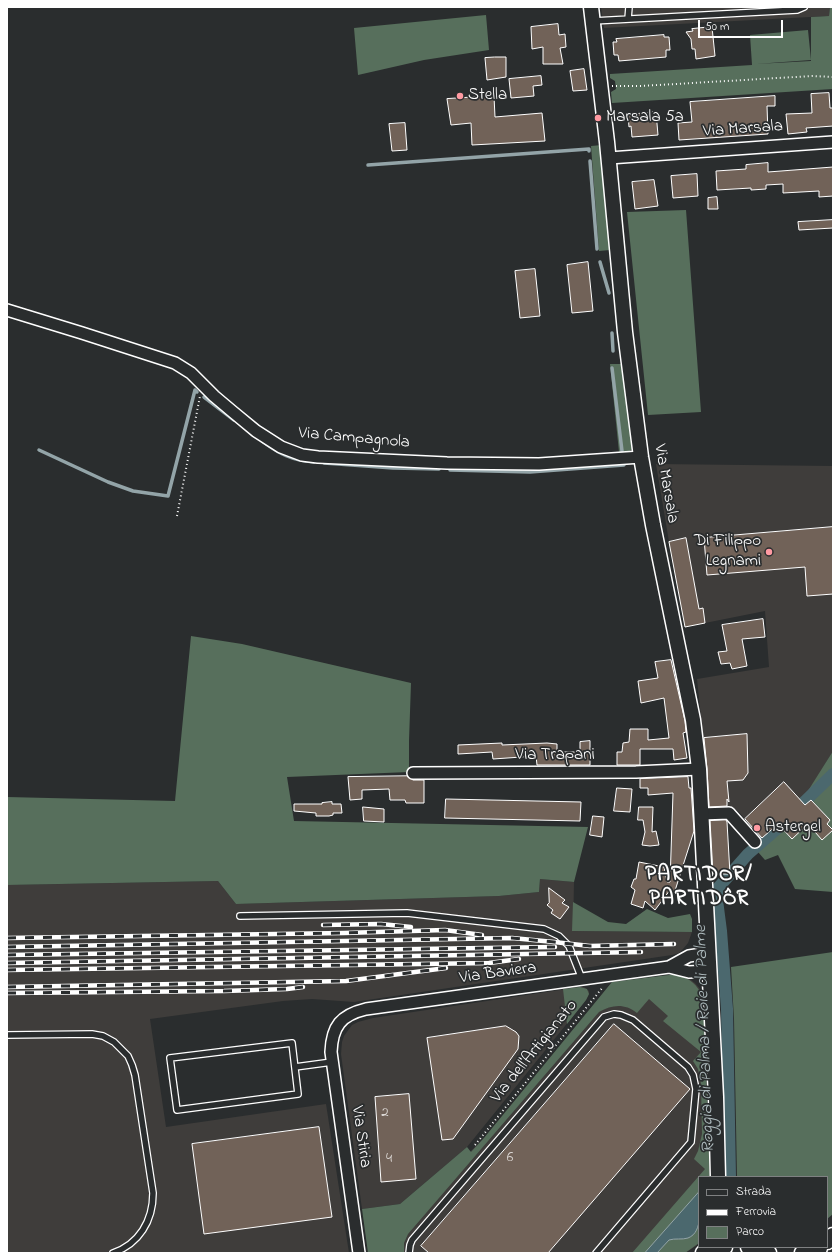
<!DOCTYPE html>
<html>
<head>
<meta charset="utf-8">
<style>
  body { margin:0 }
  #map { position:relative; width:840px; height:1260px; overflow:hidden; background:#2a2d2e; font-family:"Indie Flower",sans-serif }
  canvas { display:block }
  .frame { position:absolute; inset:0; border:8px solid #fff; pointer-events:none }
  .legend { position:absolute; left:698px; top:1176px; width:130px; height:72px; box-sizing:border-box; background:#2a2d2e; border:1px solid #7f8182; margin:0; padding:5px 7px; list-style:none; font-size:12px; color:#fff }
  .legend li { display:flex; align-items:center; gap:8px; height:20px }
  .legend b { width:20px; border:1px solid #7f8182 }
  .scale { position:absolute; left:698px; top:20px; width:85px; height:18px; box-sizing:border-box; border:2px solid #fff; border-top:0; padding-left:5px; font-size:12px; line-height:14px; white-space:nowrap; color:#fff; -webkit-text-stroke:3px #2a2d2e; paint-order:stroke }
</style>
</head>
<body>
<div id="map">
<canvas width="840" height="1260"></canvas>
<div class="frame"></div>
<ul class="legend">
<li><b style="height:5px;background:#2a2d2e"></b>Strada</li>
<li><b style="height:5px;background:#fff"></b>Ferrovia</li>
<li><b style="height:11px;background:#576f5c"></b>Parco</li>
</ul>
<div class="scale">50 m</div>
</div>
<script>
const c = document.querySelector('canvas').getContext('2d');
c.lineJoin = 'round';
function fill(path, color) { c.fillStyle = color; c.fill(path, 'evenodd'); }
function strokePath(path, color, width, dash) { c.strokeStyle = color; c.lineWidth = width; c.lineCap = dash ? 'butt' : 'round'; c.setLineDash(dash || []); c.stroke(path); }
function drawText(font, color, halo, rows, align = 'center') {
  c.font = font + ' "Indie Flower",sans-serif'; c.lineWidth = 3.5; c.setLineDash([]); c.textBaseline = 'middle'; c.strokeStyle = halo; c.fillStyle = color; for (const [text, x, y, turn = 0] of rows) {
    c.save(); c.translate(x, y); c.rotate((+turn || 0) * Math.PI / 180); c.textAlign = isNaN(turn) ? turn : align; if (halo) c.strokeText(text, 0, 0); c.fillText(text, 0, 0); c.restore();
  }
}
const built = new Path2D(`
  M601,7H830L829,16L604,28Z
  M656,464L833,466V751L802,802L796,807H803L811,800L830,820L833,830L822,840L792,839L778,824L762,838L738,811L729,806L708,807L704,746L697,679L769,667L765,611L685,627L669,542Z
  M540,879L574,882L573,931L692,932L688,943L683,949L679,953L672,955L354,1002L312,999L283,1001L150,1019L166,1127L326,1104L349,1253H7V885L218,881L236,904L499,896L539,892Z
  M687,977L695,983L700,989L703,997L710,1177H699V1243L696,1246L685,1253H368L484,1138L612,982Z
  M580,987H584L589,991V994L586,1000L467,1147L400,1204L362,1209L341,1054L342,1042L344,1036L352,1025L358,1022L373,1018Z`);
const green = new Path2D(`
  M830,7H833V89L612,103L611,92L616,89L615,81L610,78V74L752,65L750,35L808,30L811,60L756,64L811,61V17L829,16Z
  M486,15L489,50L424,60L358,75L354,28Z
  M602,145L610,250L599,251L591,146Z
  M686,210L701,412L648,415L627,212Z
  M610,364H624L634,448L628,452H619Z
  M191,636L242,644L411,683L409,741V772L287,777L294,821L588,827L574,882L540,879L539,892L499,896L236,904L218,881L7,885V797L175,801Z
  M833,751V892L795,889L778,855L765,860L758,852L783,830L792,839L811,820L827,824L830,820L806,794Z
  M573,902L608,922L626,924L647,909L668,918L690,914L692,919V932L572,931Z
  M833,952V1214L827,1219V1177H737L734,1019L731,967Z
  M677,974C690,979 697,984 703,997L710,1177H699V1243L685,1253H632L705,1169L694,1159L698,1151L702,1134L701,1084L698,1069L693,1061L701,1052L663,1021L668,1016L649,999L637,1013C624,1003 612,1005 599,1012L408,1234L404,1243V1253H368L362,1209L400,1204L467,1147L471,1152L484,1138L612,982Z
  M580,987L587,989L589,994L586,1000L567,1024L563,989Z`);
const water = new Path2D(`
  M699,1192C699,1205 704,1232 688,1238C682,1240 675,1238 669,1240L657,1253H645Z`);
const stream = new Path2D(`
  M590,161L597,249
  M368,165L589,149V151
  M600,262L609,293
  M612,333L613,351
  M612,368L622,451
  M204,397L234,420
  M262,441C280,454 291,460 314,462
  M39,450L108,482L133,491L168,496L195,390L197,392
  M324,463L393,468L439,469
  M450,470L530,472L624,465L623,463`);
const canal = new Path2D(`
  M799,807L833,774
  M730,1177L727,1009L721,931L717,900V889L748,854L778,828`);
const building = new Path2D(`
  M558,24L559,35L565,34L566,47L560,48L563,64H543V47L532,49L531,27Z
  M712,27L715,56L696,59L695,49H692L691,39L686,32L693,31L692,29Z
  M664,35V37H669L670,50H666V57L619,61L618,55H614L613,42H617L616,39Z
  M495,57H506V77L487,80L485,58Z
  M584,69L587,90L573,91L570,71Z
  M541,76L542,85L533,86L534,96L511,98L509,79Z
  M829,93L830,108H833V126L806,128L807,132L788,134L786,114L812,113L811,94Z
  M494,96L495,117L542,113L545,141L472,145L471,123L451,125L447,99Z
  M775,96V106H767L768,134L679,140L678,123L692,122L690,102Z
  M656,112L658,135L632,137L631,126L629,127L628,115Z
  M405,123L407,150L392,151L389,124Z
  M768,163V172L833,167V196L819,197V191L783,193V184L766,185V189L751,190V188L717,190L716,171L746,169V165Z
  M697,174L698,196L673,198L671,176Z
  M654,180L658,206L635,209L632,182Z
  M717,197L718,209H708V198Z
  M833,220V228L799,230L798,222Z
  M588,262L593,311L572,313L567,265Z
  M535,269L540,316L520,318L515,271Z
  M833,527V594L807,596L805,567L707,575L704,538Z
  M686,538L699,609L703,608L705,623L685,627L669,542Z
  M763,619L765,637L742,639L747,666L732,669L730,663L721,664L718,652L727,651L722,625Z
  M671,660L685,721L686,732L683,733L687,758L674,760L673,749H640V765H617V752H622L623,743L629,742L630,729H648V740L669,738L664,698L641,703L638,681L658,678L655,662Z
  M747,734L748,773L743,780L727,781L729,802L727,799V806L709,807L707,769L704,738Z
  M590,741V765H537L536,756L493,759L492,752L458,754V745L502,743V745L547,743L557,744V752H580V742Z
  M407,776L413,780H424V803H406L405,800H390L389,789L362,790V799L350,800L348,777Z
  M688,777L689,788H691L694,831L673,897H670V890L655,910L645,901L643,908L631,904L635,890L631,887L634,879H636L639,862L664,867L667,882H670L673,793L648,795V788H640V779Z
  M784,782L805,805L811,800L830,820L827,824L833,830L822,840L808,824L792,839L778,824L762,838L745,819Z
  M617,788L632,789L630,812L614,811Z
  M446,799L581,802L580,821L445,818Z
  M332,802V804H341L342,813H333V815L329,816H316V813L294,811V804H322V803Z
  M363,807L384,809V822L364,821Z
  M639,807H653L652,832L656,831L659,845L650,846L642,845L645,832L643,820H638Z
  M593,816L604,817L602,837L590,835Z
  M726,820L727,822L730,874H713L710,821Z
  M549,888L565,900L562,903L569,907L560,919L551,913L553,910L547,905L549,903Z
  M614,1024L690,1089L548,1253H429L421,1246Z
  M506,1026L516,1032L519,1036L518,1049L453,1139L442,1140L427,1038Z
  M409,1094L416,1179L381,1182L375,1097Z
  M319,1127L332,1217L204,1234L192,1144Z`);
const path = new Path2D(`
  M612,86H641L812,76L833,77
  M177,516L200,396
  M475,1145L603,987`);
const service = new Path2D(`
  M628,19L629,7
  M593,21L797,10L804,7
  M240,916L407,913L544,929L559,936L569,946L582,979
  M7,1035L92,1034L103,1036L114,1042L128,1056L132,1065L135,1075L153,1193C153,1221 139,1244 113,1253
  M292,1043L298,1094L177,1110L170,1058Z
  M295,1067L332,1062
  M409,1253L410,1245L412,1240L604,1017L614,1014L621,1015L633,1020L688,1067L693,1075L696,1089L691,1142L596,1253`);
const minor = new Path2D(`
  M609,158L833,142
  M7,310L82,333L175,363L191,373L214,396L233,412L256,431L281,447L302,455L318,457L447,463L539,464L641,457
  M413,773L636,772L699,769
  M701,814L729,813L755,842
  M669,967L689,972L709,971
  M359,1253L331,1052C332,1026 341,1015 366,1009L669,967L689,956L708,953`);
const tertiary = new Path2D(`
  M591,7L607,142L625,332L641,457L653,525L693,720L699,769L716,1097L718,1177`);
const secondary = new Path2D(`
  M827,1241L833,1236
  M749,1247L760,1249L768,1253
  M704,1253L724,1247
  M803,1253L819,1248`);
const rail = new Path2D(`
  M323,925L381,924L411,927
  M7,938L344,933L445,930L482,935
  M7,947L512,938L554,942L590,946L674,944
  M7,955L555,947
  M7,963L641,952
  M7,970L489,963L519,959
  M7,987L346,981L446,968
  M7,993L224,991L287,989L303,987`);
const markers = [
  [460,96,4,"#ff9aa2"],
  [598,118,4,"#ff9aa2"],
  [769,552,4,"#ff9aa2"],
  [757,828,4,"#ff9aa2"]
];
const numberNames = [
  ["2",385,1114],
  ["6",510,1159],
  ["4",389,1160]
];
const poiNames = [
  ["Stella",468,96],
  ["Marsala 5a",606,118],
  ["Di Filippo",761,542,"right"],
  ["Legnami",761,562,"right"],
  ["Astergel",765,828]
];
const streetNames = [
  ["Via Marsala",743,130,-4],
  ["Via Campagnola",354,439,5],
  ["Via Marsala",665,484,80],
  ["Via Trapani",555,756],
  ["Via Baviera",498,974,-8],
  ["Via dell'Artigianato",535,1052,-51],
  ["Via Stiria",360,1137,82]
];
const waterNames = [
  ["Roggia di Palma / Roie di Palme",706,1039,-92]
];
const districtNames = [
  ["PARTIDOR/",699,877],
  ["PARTIDÔR",699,901]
];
fill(built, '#3f3d3b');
fill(green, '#576f5c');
fill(water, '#4b686e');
strokePath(water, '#93a4a8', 1);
strokePath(stream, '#93a4a8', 3.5);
strokePath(canal, '#4b686e', 12);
fill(building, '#716258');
strokePath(building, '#fff', 1);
strokePath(service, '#fff', 8);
strokePath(minor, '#fff', 14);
strokePath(tertiary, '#fff', 17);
strokePath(secondary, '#fff', 19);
strokePath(path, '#fff', 2, [1, 3]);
strokePath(service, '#2a2d2e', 5.5);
strokePath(minor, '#2a2d2e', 11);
strokePath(tertiary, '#2a2d2e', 14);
strokePath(secondary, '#2a2d2e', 16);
strokePath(rail, '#fff', 4.5);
strokePath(rail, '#2a2d2e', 3, [9]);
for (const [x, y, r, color] of markers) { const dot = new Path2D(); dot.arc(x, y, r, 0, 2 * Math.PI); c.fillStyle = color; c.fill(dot); strokePath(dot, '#2a2d2e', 1.5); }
drawText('15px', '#dcd8d5', null, numberNames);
drawText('17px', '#fff', '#2a2d2e', poiNames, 'left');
drawText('17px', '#fff', '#2a2d2e', streetNames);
drawText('italic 18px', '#aebbbe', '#2a2d2e', waterNames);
c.letterSpacing = '1px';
drawText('bold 21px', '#fff', '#2a2d2e', districtNames);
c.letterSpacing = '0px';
</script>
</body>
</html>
